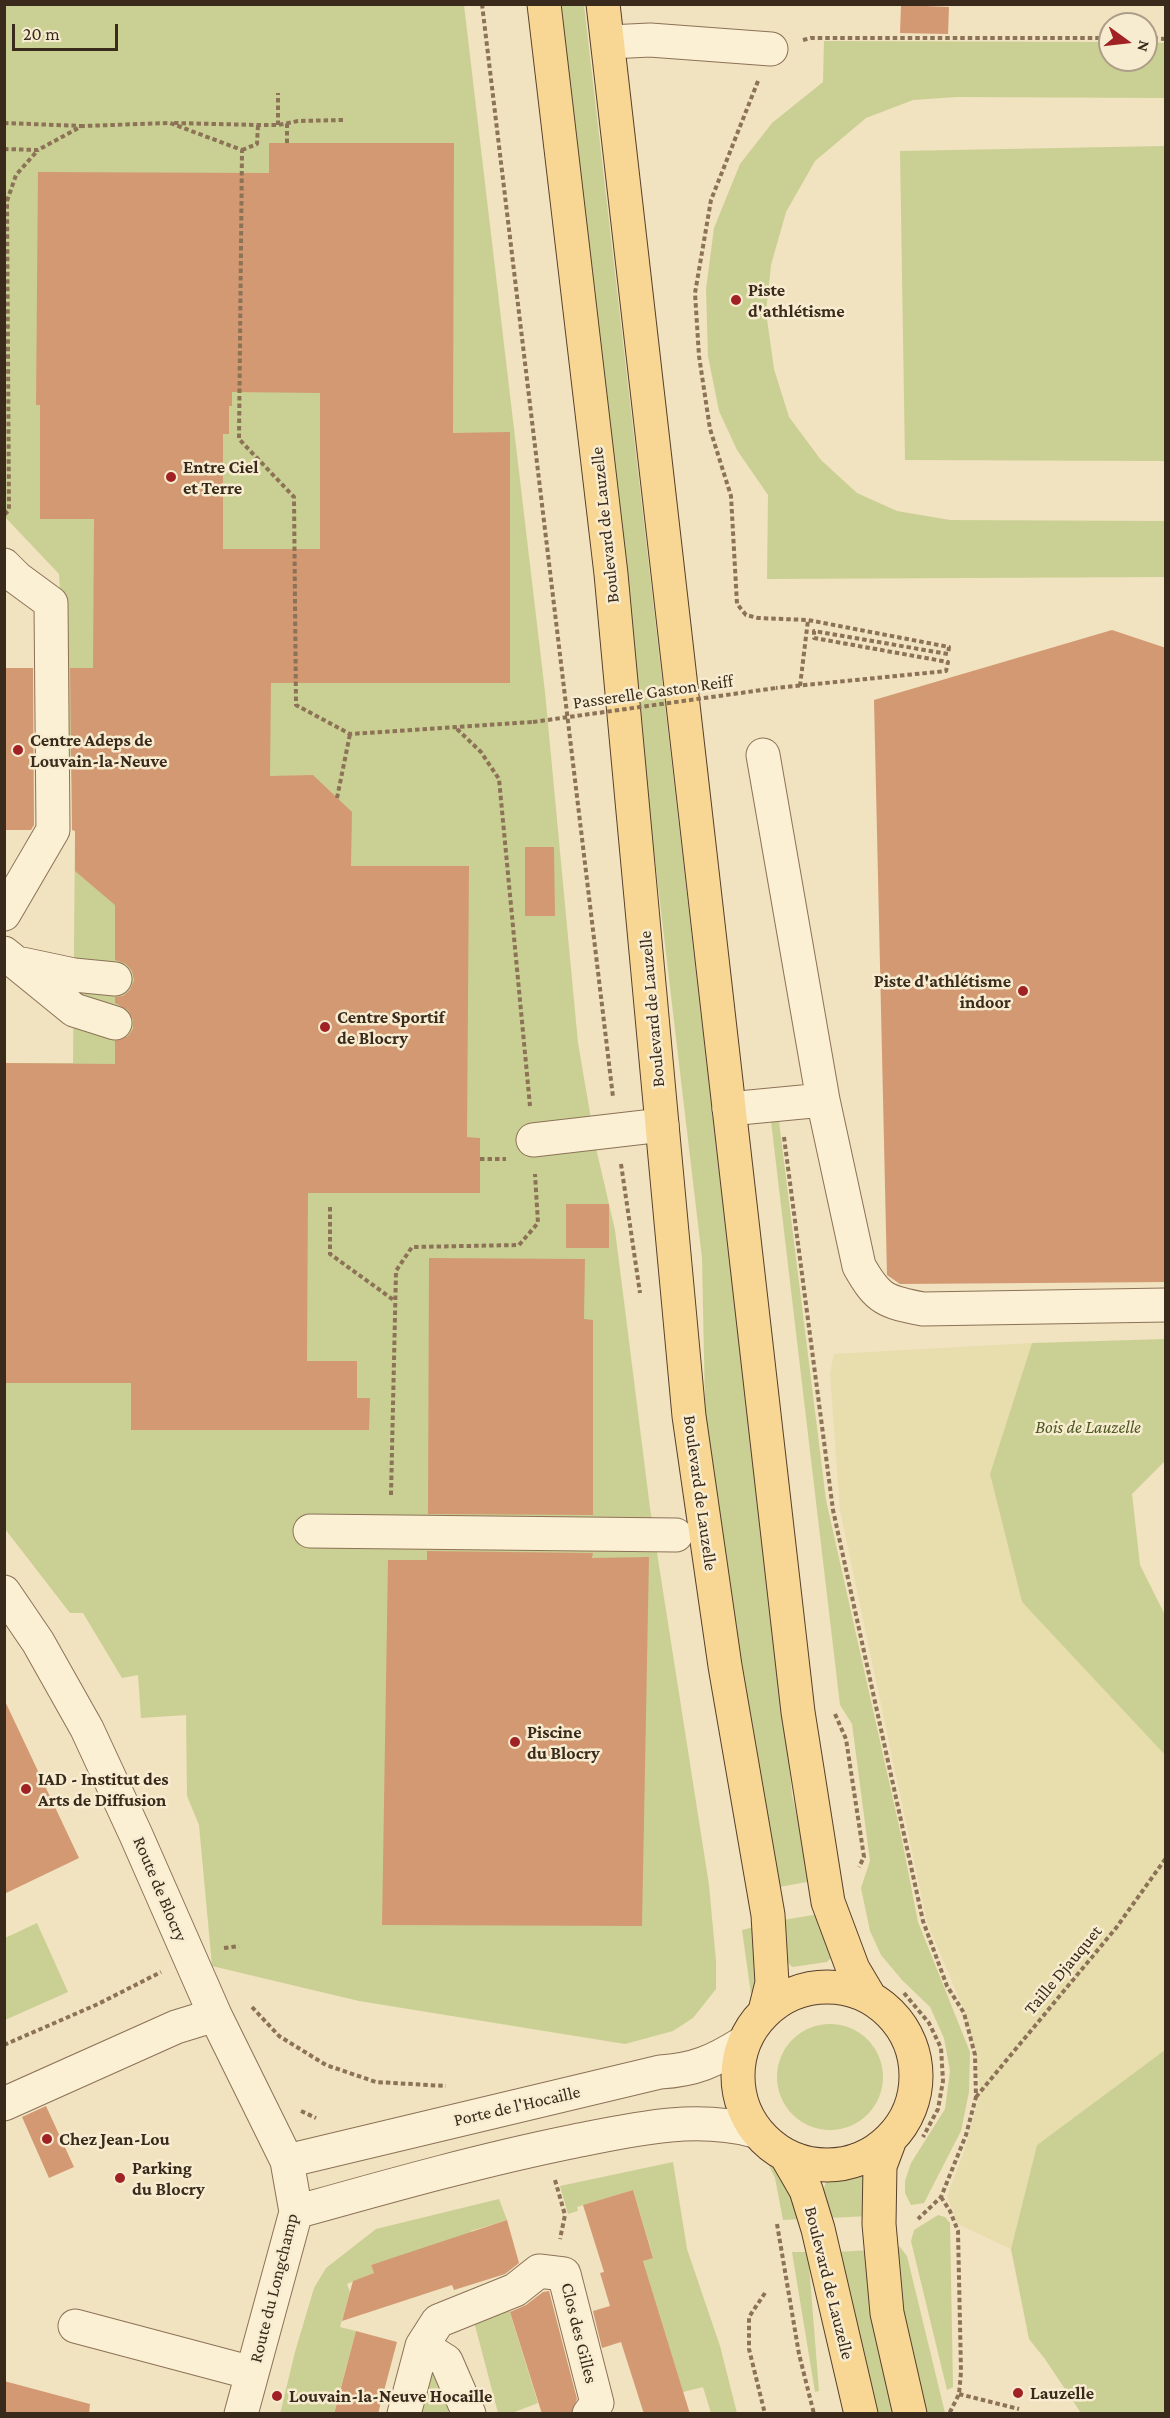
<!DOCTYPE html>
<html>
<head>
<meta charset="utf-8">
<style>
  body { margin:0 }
  #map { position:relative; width:1170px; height:2418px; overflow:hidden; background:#f1e2c0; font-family:"Crimson Pro",serif }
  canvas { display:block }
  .frame { position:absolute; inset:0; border:6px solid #3a2a1c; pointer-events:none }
  .north { position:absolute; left:1098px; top:12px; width:60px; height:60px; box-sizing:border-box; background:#f8ecd0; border:2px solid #ac9e88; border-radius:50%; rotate:105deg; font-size:16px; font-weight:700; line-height:24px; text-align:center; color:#3a2a1c }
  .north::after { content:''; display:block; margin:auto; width:21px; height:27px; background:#a02224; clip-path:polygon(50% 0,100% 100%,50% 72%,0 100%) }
  .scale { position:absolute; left:12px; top:24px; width:106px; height:27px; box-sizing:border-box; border:3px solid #3a2a1c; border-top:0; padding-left:8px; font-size:18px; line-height:21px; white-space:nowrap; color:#3a2a1c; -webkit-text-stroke:4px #f8ecd0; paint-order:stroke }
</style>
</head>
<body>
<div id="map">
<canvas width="1170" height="2418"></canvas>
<div class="frame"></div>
<div class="north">N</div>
<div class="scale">20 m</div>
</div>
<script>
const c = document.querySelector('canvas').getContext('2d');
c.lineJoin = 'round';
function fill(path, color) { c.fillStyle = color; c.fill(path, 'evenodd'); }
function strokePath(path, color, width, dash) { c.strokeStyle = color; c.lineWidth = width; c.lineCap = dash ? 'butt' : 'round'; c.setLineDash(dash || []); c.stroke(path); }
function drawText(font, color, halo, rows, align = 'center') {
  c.font = font + ' "Crimson Pro",serif'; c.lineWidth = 5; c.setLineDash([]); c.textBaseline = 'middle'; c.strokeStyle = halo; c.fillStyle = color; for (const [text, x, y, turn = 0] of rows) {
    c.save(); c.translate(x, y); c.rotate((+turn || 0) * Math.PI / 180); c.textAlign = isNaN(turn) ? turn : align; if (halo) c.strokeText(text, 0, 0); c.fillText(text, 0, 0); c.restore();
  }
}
const farmland = new Path2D(`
  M1032,1343L990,1474L1022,1602L1165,1755V2050L1037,2145L1011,2249L958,2224L947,2196L965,2149L980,2093L976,2053L964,2010L927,1922L840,1510L830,1374L834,1354Z`);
const green = new Path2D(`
  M4,5H464L545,692L578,1043L596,1148L615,1230L650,1508L709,1885L716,1961V1989L693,2018L673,2031L625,2044L359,2001L212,1966L199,1825L187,1796L186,1715L141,1718L138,1675L122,1678L83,1613H70L5,1529V1063H73L75,831L59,574L5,517Z
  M554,5H584L722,1197L776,1627L792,1795L812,1881L774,1888L706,1454L702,1258Z
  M824,41L1110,42V60H1146V42L1165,43V98L957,97L913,100L866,118L815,161L786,212L771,265L766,312L774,369L789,417L821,460L857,493L897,511L950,520L1165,521V577L767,579L768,495L737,450L719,411L708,356L706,289L714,228L740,164L772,123L823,82Z
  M1165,146V461L905,460L900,151Z
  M771,1121H779L826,1500L901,1835L918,1922L970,2052L969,2092L961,2131L924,2203L911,2205L905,2193V2181L911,2163L945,2109L950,2071L944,2038L930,2007L902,1980L881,1955L870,1931L861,1888L870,1861L852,1724L840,1705Z
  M1165,1339V1461L1132,1494L1140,1565L1165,1615V1755L1022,1602L990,1474L1032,1343Z
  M825,1913L832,1957L827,1962L792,1967L785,1959L783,1920Z
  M37,1923L68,1992L5,2020V1938Z
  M758,1926L757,1984L751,1994L742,1930Z
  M777 2077a53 53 0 1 1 106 0a53 53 0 1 1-106 0Z
  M1165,2050V2413H1081L1045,2359L1029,2339L1011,2249L1037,2145Z
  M673,2162L687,2249L720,2346L737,2413H711L703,2387L683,2392L643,2261L653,2257L633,2190L577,2207L578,2211L568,2214L560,2186Z
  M768,2163C786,2178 792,2197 800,2219L783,2220L775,2178Z
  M863,2175L868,2182L869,2216L830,2218C826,2206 820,2195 826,2182Z
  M499,2199L507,2220L471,2231L473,2239L410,2253L371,2265L374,2273L347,2284L350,2292L340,2327L356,2331L334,2413L280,2414L295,2352L314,2288L326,2268L376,2229Z
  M938,2215L945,2217L950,2223L953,2387L947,2390L911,2241L914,2230Z
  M892,2246L900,2247L907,2256L945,2413H922L910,2369Z
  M872,2250L901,2413H870L836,2252Z
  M792,2252H808L819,2391L815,2392Z
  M507,2303L538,2403L512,2413H498L472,2314Z
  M436,2370L449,2413L417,2414L429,2371Z`);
const building = new Path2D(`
  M901,5L949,7L948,34L900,33Z
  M269,143H454L453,433L510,432V683H271L270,776L313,775L352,812L351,866H469L467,1137L480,1138V1193H308L307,1361H357V1398H370L369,1430H131V1383H4V1063L115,1064V1041L128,1036L133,1029V1020L128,1010L115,1003V997L123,996L130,990L134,980L132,971L126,964L115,960V905L75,871V831L72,830L70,668H93L94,519H40V405H36L38,172L269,173ZM232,392L320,393V549H223V434H229V406H232Z
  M1112,630L1166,648V1282L900,1284L887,1275L874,700Z
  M4,668H33L34,825L31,830H4Z
  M525,847H554L555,916H525Z
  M566,1204H609V1248H566Z
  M429,1258L585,1259L584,1319L593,1320V1515L428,1514Z
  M427,1551L593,1553L592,1558L649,1557L642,1926L382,1925L388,1560H427Z
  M4,1699L79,1858L4,1894Z
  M46,2106L74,2167L49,2178L22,2117Z
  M633,2190L653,2258L643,2261L690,2414H644L621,2342L602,2348L593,2311L610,2306L600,2273L604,2272L583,2205Z
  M507,2220L519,2263L505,2274L454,2290L452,2285L342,2321L353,2281L374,2273L371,2265Z
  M549,2291L577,2399L571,2414H542L510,2312L526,2305L543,2292Z
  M356,2331L397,2342L381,2402L378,2414H334Z
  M4,2381L90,2404L89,2414H4Z`);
const path = new Path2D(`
  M482,4L613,1097
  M1146,38L1166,39
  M803,40L811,38H1110
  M758,81L711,200L695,293L699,356L710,429L731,496L737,604L746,615L758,618L808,620L949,647L948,654L814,631V638L948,662L946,671L776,688
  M4,123L82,126
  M174,123L258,125H278L298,121L343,120
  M278,125V93
  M287,143V123
  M4,149L38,150L82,126L170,123L242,150L239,439L294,497L296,705L350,734L533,722
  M242,150L257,144L258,125
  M4,198L7,201L9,510L4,515
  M7,201L16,175L38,150
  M800,686L808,620
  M457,729L481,752L499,779L530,1106
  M337,798L350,734
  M784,1137L833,1510L923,1921L947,1986L964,2013L975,2055L976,2097L966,2135L941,2197L918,2219
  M480,1159H506
  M621,1164L640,1293
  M330,1207V1254L395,1301
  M391,1495L396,1271L412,1247L519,1245L538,1223L535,1174
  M835,1714L846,1739L864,1857L859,1867
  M224,1948L239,1946
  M904,1993L929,2023L941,2048L943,2081L938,2109L923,2137
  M252,2007L279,2036L326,2065L376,2082L446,2086
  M4,2045L98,2004L161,1972
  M976,2097L1116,1928L1166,1858
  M301,2111L316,2118
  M555,2180L565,2215L560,2239
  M941,2197L950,2211L958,2231L961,2372L959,2394L949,2414
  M777,2224L799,2354L814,2414
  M765,2293L749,2317V2349L765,2414
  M959,2394L1019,2409`);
const minor = new Path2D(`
  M609,42L650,40L771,49
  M4,565L17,578L51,603L53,830L4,914
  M4,953L74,1010L115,1023
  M22,964L74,975L115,979
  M823,1100L859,1266C878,1300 886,1302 923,1309L1166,1305
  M729,1109L823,1100L763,755
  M533,1140L662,1125
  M310,1531L676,1535
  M4,1592L38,1642L87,1729L136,1835L215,2015L287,2161L296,2212L241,2414
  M4,2104L176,2027L215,2015
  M287,2161L660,2072C695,2070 714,2061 743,2043
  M296,2212C389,2186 481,2160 575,2141C635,2129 695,2115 755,2131
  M75,2326L252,2373
  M422,2346L446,2361L469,2414
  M404,2414L422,2346L438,2321L515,2290L539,2271L564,2274L597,2403L589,2414`);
const major = new Path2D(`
  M544,4L611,574L689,1416L725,1666L768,1915L772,1983L765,2011
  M603,4L798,1712L828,1902L853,1969L869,1996
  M738 2076a89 89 0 1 1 178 0a89 89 0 1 1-178 0Z
  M889,2142L880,2166L879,2224L887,2313L910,2414
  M787,2157L806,2190L818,2229L861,2414`);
const pathBridge = new Path2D(`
  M533,722L776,688`);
const markers = [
  [736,300,6,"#a02224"],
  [171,477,6,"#a02224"],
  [18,750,6,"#a02224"],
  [1023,991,6,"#a02224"],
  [325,1027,6,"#a02224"],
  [515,1742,6,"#a02224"],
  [26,1789,6,"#a02224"],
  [47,2139,6,"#a02224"],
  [120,2178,6,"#a02224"],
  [1018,2393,6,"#a02224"],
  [277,2396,6,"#a02224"]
];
const poiNames = [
  ["Piste",748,290],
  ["d'athlétisme",748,311],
  ["Entre Ciel",183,467],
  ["et Terre",183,488],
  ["Centre Adeps de",30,740],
  ["Louvain-la-Neuve",30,761],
  ["Piste d'athlétisme",1011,981,"right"],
  ["indoor",1011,1002,"right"],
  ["Centre Sportif",337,1017],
  ["de Blocry",337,1038],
  ["Piscine",527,1732],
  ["du Blocry",527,1753],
  ["IAD - Institut des",38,1779],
  ["Arts de Diffusion",38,1800],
  ["Chez Jean-Lou",59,2139],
  ["Parking",132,2168],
  ["du Blocry",132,2189],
  ["Lauzelle",1030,2393],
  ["Louvain-la-Neuve Hocaille",289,2396]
];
const streetNames = [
  ["Boulevard de Lauzelle",605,525,-96],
  ["Passerelle Gaston Reiff",653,692,-8],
  ["Boulevard de Lauzelle",652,1009,-95],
  ["Boulevard de Lauzelle",700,1493,82],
  ["Route de Blocry",160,1889,67],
  ["Taille Djauquet",1063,1970,-50],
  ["Porte de l'Hocaille",517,2106,-13],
  ["Boulevard de Lauzelle",829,2283,76],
  ["Route du Longchamp",274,2288,-76],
  ["Clos des Gilles",579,2333,76]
];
const parkNames = [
  ["Bois de Lauzelle",1088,1427]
];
fill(farmland, '#e8ddad');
fill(green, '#cad093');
fill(building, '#d39973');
strokePath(minor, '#8c7256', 35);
strokePath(major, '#59402b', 35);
strokePath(path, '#8c7256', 4, [4.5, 3]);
strokePath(minor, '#fbefd4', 33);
strokePath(major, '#f8d794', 33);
strokePath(pathBridge, '#8c7256', 4, [4.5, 3]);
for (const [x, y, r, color] of markers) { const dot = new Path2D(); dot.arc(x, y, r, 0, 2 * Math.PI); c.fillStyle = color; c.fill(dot); strokePath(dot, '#f8ecd0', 2); }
drawText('bold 18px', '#3a2a1c', '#f8ecd0', poiNames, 'left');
drawText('18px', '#3a2a1c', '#f8ecd0', streetNames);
drawText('italic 18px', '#4b5821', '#f8ecd0', parkNames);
</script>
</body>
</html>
